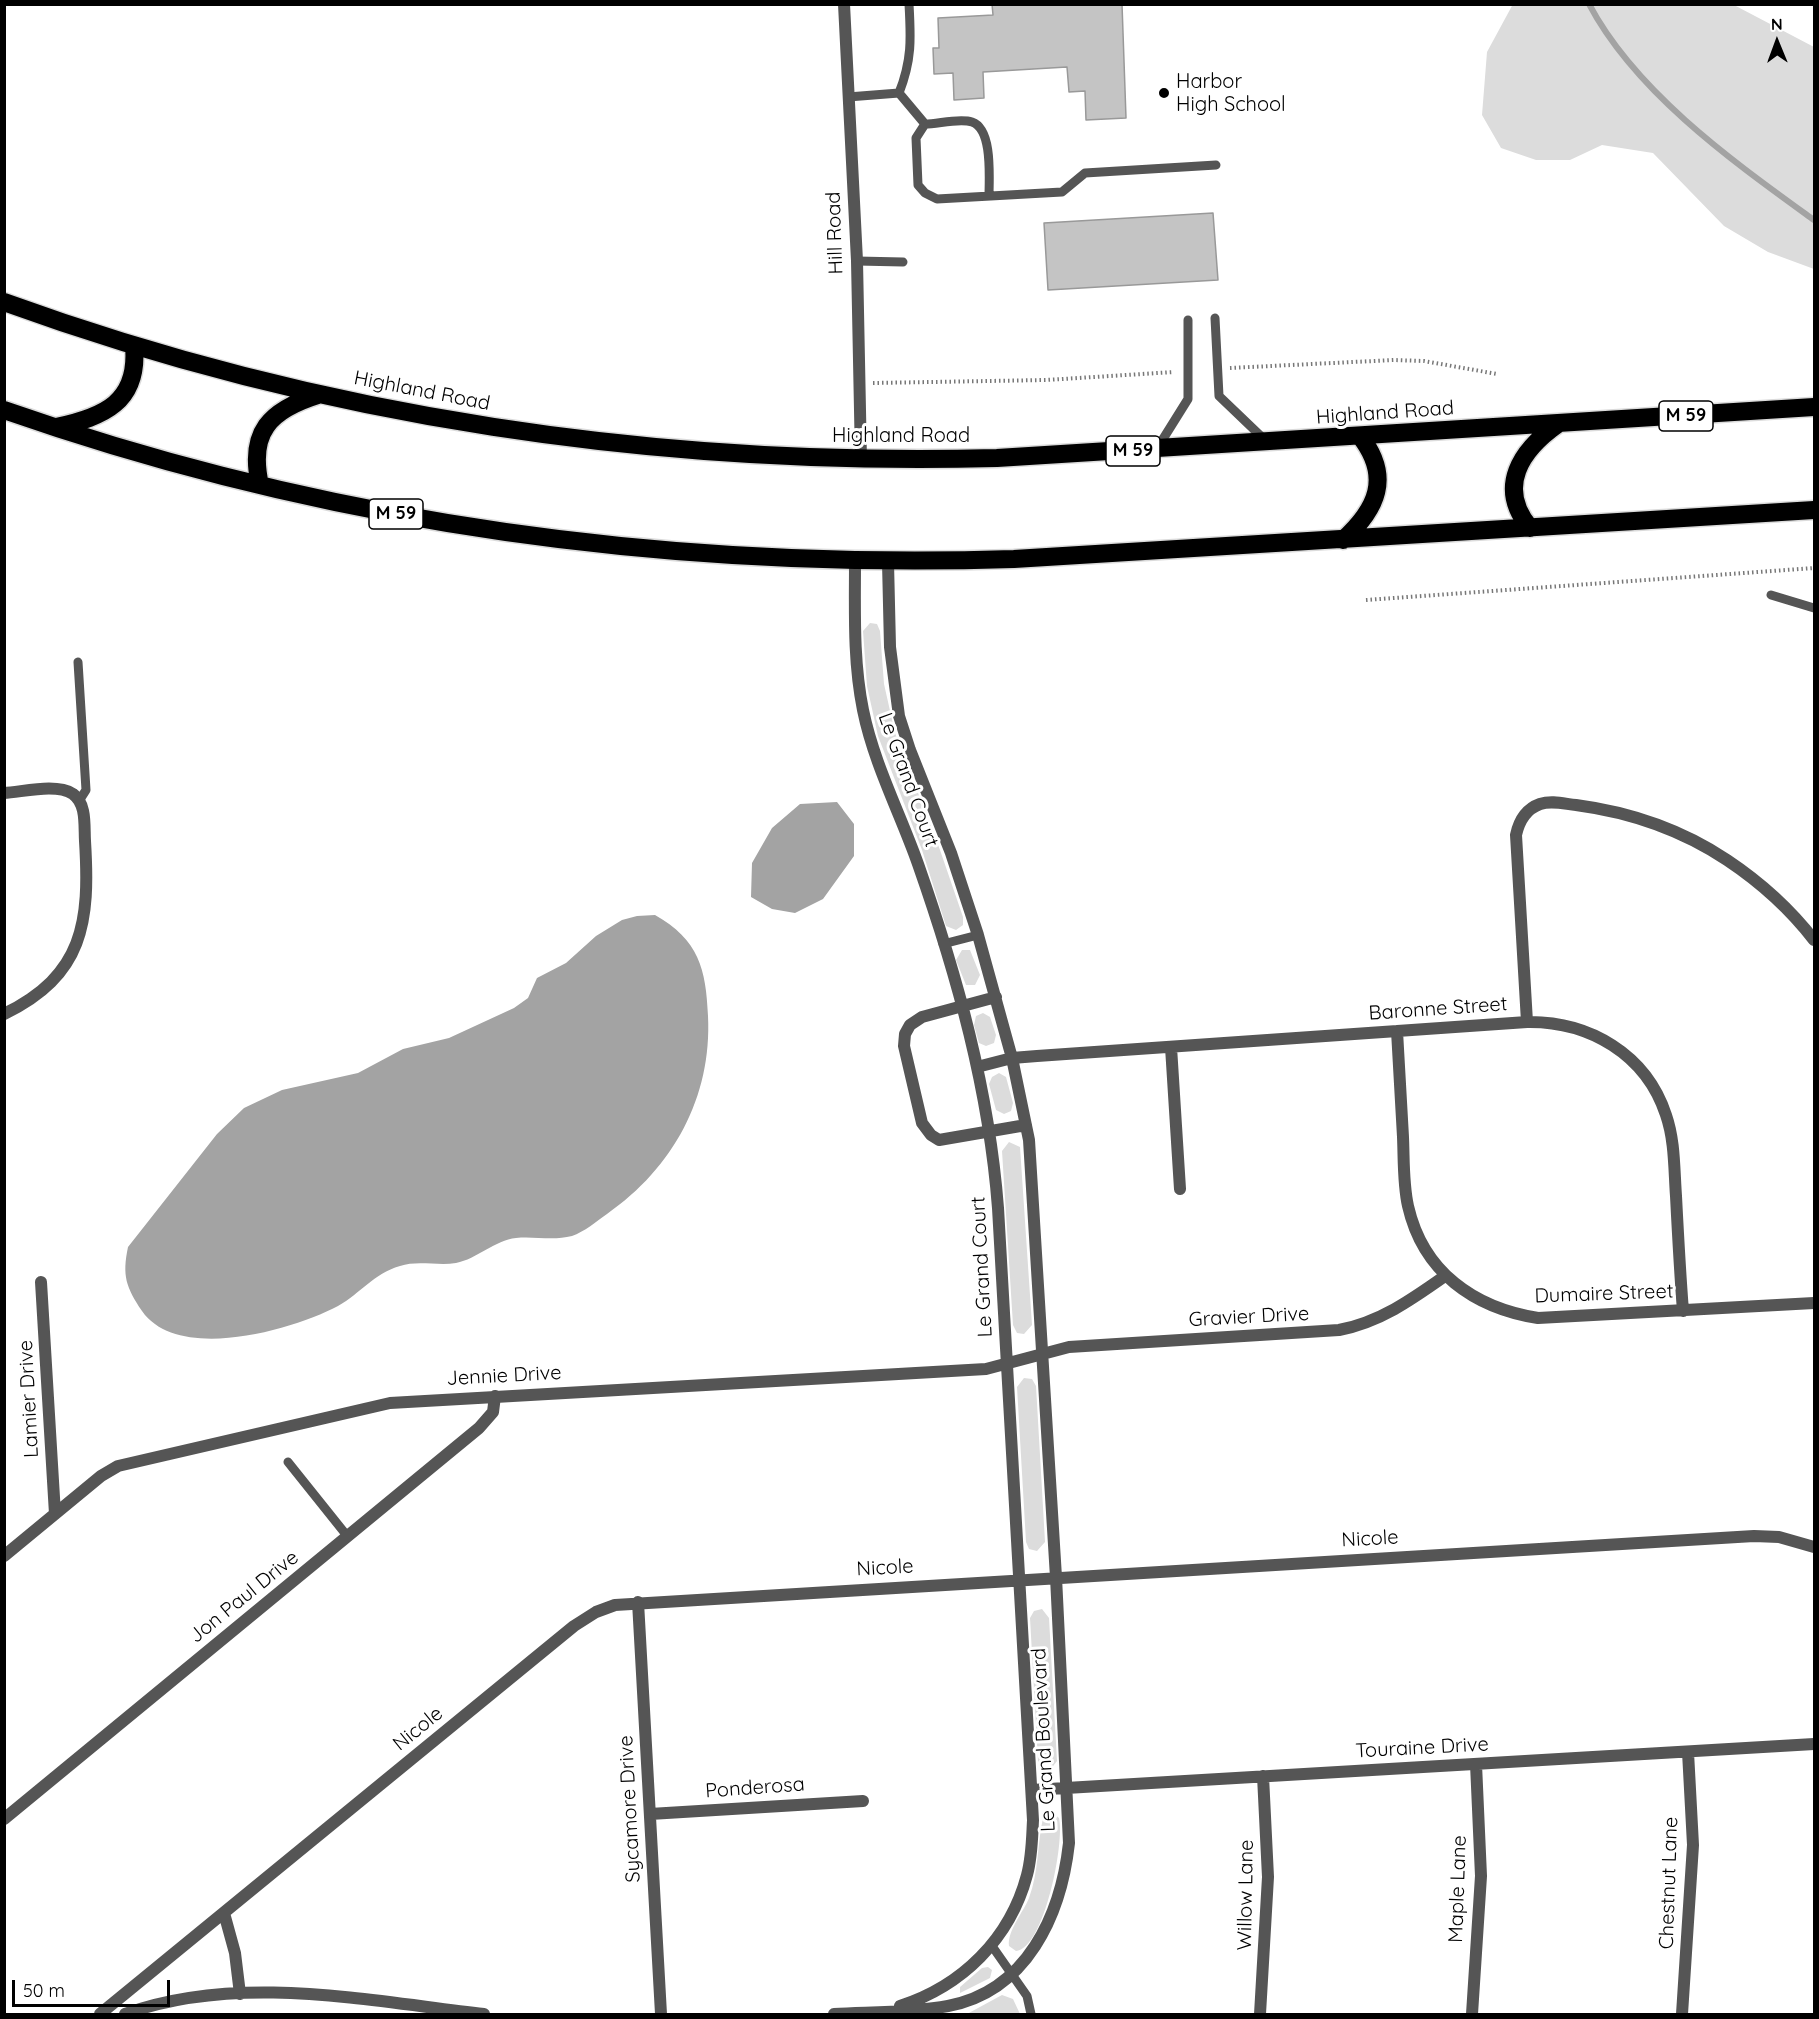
<!DOCTYPE html>
<html>
<head>
<meta charset="utf-8">
<style>
  body { margin:0 }
  #map { position:relative; width:1819px; height:2019px; overflow:hidden; background:#fff; font-family:Quicksand,sans-serif }
  canvas { display:block }
  .frame { position:absolute; inset:0; border:6px solid #000; pointer-events:none }
  .north { position:absolute; left:1747px; top:12px; width:60px; height:60px; -webkit-text-stroke:4px #fff; paint-order:stroke; rotate:359deg; font-size:16px; font-weight:700; line-height:24px; text-align:center; color:#000 }
  .north::after { content:''; display:block; margin:auto; width:21px; height:27px; background:#000; clip-path:polygon(50% 0,100% 100%,50% 72%,0 100%) }
  .scale { position:absolute; left:12px; top:1980px; width:158px; height:27px; box-sizing:border-box; border:3px solid #000; border-top:0; padding-left:8px; font-size:18px; line-height:21px; white-space:nowrap; color:#000; -webkit-text-stroke:4px #fff; paint-order:stroke }
</style>
</head>
<body>
<div id="map">
<canvas width="1819" height="2019"></canvas>
<div class="frame"></div>
<div class="north">N</div>
<div class="scale">50 m</div>
</div>
<script>
const c = document.querySelector('canvas').getContext('2d');
c.lineJoin = 'round';
function fill(path, color) { c.fillStyle = color; c.fill(path, 'evenodd'); }
function strokePath(path, color, width, dash) { c.strokeStyle = color; c.lineWidth = width; c.lineCap = dash ? 'butt' : 'round'; c.setLineDash(dash || []); c.stroke(path); }
function drawText(font, color, halo, rows, align = 'center') {
  c.font = font + ' Quicksand,sans-serif'; c.lineWidth = 6; c.setLineDash([]); c.textBaseline = 'middle'; c.strokeStyle = halo; c.fillStyle = color; for (const [text, x, y, turn = 0] of rows) {
    c.save(); c.translate(x, y); c.rotate((+turn || 0) * Math.PI / 180); c.textAlign = isNaN(turn) ? turn : align; if (halo) c.strokeText(text, 0, 0); c.fillText(text, 0, 0); c.restore();
  }
}
const green = new Path2D(`
  M1513,4L1734,5L1814,47V269L1768,252L1724,226L1653,153L1602,145L1570,160H1536L1501,148L1482,115L1487,52Z
  M870,623L877,624L880,631L884,684L895,733L940,850L963,917V925L956,930L946,926L922,850L878,736L867,686L863,631Z
  M962,950H970L980,975L975,985H966L956,960Z
  M983,1013L990,1017L996,1035L994,1043L986,1046L979,1043L974,1025L976,1016Z
  M999,1073L1006,1077L1013,1103L1011,1111L1004,1114L996,1110L989,1084L992,1077Z
  M1009,1142L1020,1147L1032,1325L1024,1334L1017,1333L1013,1325L1002,1151Z
  M1024,1378L1032,1379L1036,1386L1045,1542L1037,1551L1029,1549L1026,1542L1017,1387Z
  M1042,1609L1049,1618L1057,1761L1050,1770L1042,1768L1038,1761L1030,1618L1034,1611Z
  M1053,1813L1059,1818C1065,1842 1044,1949 1016,1951L1009,1946C1007,1931 1024,1911 1029,1898C1039,1871 1037,1845 1043,1818Z
  M988,1967L992,1970L990,1978L960,1993V1987L982,1968Z
  M1002,1995L1013,1999L1020,2014H967Z`);
const water = new Path2D(`
  M837,802L854,824V856L823,899L795,913L772,909L751,897L752,863L772,828L800,804Z
  M655,915C699,940 706,969 708,1016C712,1097 673,1168 607,1214C597,1221 584,1232 572,1236C553,1241 534,1236 516,1238C495,1240 477,1259 456,1263C438,1266 417,1260 400,1266C373,1274 361,1293 338,1306C293,1330 178,1363 142,1311C126,1287 122,1276 128,1247L217,1134L244,1108L282,1090L358,1073L403,1049L449,1038L514,1008L528,998L537,978L566,963L596,936L622,920L637,916Z`);
const stream = new Path2D(`
  M1589,4C1636,93 1734,162 1814,220`);
const building = new Path2D(`
  M992,4H1122L1126,118L1086,120L1085,91L1069,92L1067,67L983,72L984,98L954,100L953,73L934,74L933,48H939L938,18L993,15Z
  M1213,213L1218,280L1048,290L1044,223Z`);
const path = new Path2D(`
  M1230,368L1394,360L1424,361L1497,374
  M873,383L1046,380L1174,372
  M1366,600L1814,568`);
const lane = new Path2D(`
  M899,93L925,124L916,138L918,185L925,193L937,199L1062,192L1085,173L1216,165
  M848,97L899,93C912,60 911,39 909,4
  M925,124C938,124 959,118 972,122C993,129 989,178 989,196
  M857,261L903,262
  M1215,318L1219,396L1266,441
  M1158,447L1188,399V320
  M1771,595L1814,608
  M78,662L86,790L79,801
  M943,944L978,935
  M288,1462L348,1537
  M992,1946L1027,1996L1031,2014`);
const street = new Path2D(`
  M844,4L857,261L861,460
  M855,561C855,611 853,661 863,710C874,764 900,813 918,864C957,975 989,1090 998,1208L1033,1820C1032,1839 1032,1857 1027,1875C1010,1939 962,1986 900,2006
  M4,793C23,792 56,783 73,794C87,804 84,826 85,841C90,922 84,975 4,1014
  M996,997L922,1017L910,1025L905,1034L904,1046L922,1123L931,1135L939,1140L1026,1125
  M1527,1022L1516,835C1519,821 1526,809 1540,804C1552,800 1565,804 1576,805C1629,812 1682,830 1727,860C1760,882 1790,909 1814,940
  M1397,1031C1399,1066 1401,1102 1403,1137C1404,1160 1403,1184 1408,1206C1423,1272 1474,1308 1538,1318L1814,1303
  M1171,1047L1180,1189
  M977,1067L1012,1058L1037,1056L1527,1022C1589,1021 1646,1054 1666,1115C1675,1141 1674,1169 1676,1196C1678,1235 1680,1273 1683,1311
  M41,1282L55,1514
  M4,1556L101,1476L118,1466L390,1403L986,1369L1069,1347L1339,1330C1380,1322 1411,1300 1445,1276
  M638,1602L661,2014
  M1032,1790L1814,1744
  M650,1814L863,1801
  M4,1819L479,1428L493,1412L495,1396
  M224,1913L235,1953L240,1994
  M100,2014L574,1626L596,1612L615,1605L1754,1536L1779,1537L1814,1547
  M125,2014C239,1973 368,2001 484,2014
  M834,2014C871,2012 911,2013 948,2006C1027,1991 1061,1915 1069,1843L1056,1577L1029,1140L1012,1058L978,935L951,853L910,750L899,716L890,647L888,562
  M1260,2014L1268,1877L1263,1776
  M1472,2014L1481,1876L1476,1764
  M1682,2014L1693,1845L1688,1752`);
const highway = new Path2D(`
  M4,302C323,418 659,467 997,458L1814,407
  M4,410C330,524 669,570 1014,559L1814,510
  M56,427C104,417 139,402 134,346
  M260,485C248,432 270,410 318,395
  M1530,528C1496,487 1521,450 1558,424
  M1343,540C1377,509 1392,477 1360,436`);
const markers = [
  [1164,93,6,"#000"]
];
const shields = [
  [1686,416,54],
  [1133,451,54],
  [396,514,54]
];
const shieldNames = [
  ["M 59",1686,416],
  ["M 59",1133,451],
  ["M 59",396,514]
];
const poiNames = [
  ["Harbor",1176,82],
  ["High School",1176,105]
];
const streetNames = [
  ["Hill Road",835,233,-92],
  ["Highland Road",422,391,11],
  ["Highland Road",1385,413,-4],
  ["Highland Road",901,436],
  ["Le Grand Court",908,780,70],
  ["Baronne Street",1438,1009,-4],
  ["Le Grand Court",982,1267,-93],
  ["Dumaire Street",1604,1294,-2],
  ["Gravier Drive",1249,1317,-3],
  ["Jennie Drive",504,1376,-3],
  ["Lamier Drive",29,1399,-93],
  ["Nicole",1370,1539,-3],
  ["Nicole",885,1568,-3],
  ["Jon Paul Drive",244,1597,-39],
  ["Nicole",418,1729,-39],
  ["Le Grand Boulevard",1044,1740,-93],
  ["Touraine Drive",1422,1748,-3],
  ["Ponderosa",755,1788,-4],
  ["Sycamore Drive",630,1809,-93],
  ["Chestnut Lane",1669,1883,-88],
  ["Maple Lane",1458,1889,-88],
  ["Willow Lane",1246,1895,-89]
];
fill(green, '#dcdcdc');
fill(water, '#a3a3a3');
strokePath(stream, '#a3a3a3', 6);
fill(building, '#c4c4c4');
strokePath(building, '#999', 1.5);
strokePath(highway, '#dbdbdb', 21);
strokePath(path, '#777', 4, [1.5, 3]);
strokePath(lane, '#555', 9);
strokePath(street, '#555', 12);
strokePath(highway, '#000', 18);
for (const [x, y, r, color] of markers) { const dot = new Path2D(); dot.arc(x, y, r, 0, 2 * Math.PI); c.fillStyle = color; c.fill(dot); strokePath(dot, '#fff', 2); }
for (const [x, y, w] of shields) { const box = new Path2D(); box.roundRect(x - w / 2, y - 15, w, 30, 4.5); c.fillStyle = '#fff'; c.fill(box); strokePath(box, '#000', 1.5); }
drawText('bold 18px', '#000', null, shieldNames);
drawText('20px', '#000', '#fff', poiNames, 'left');
drawText('20px', '#000', '#fff', streetNames);
</script>
</body>
</html>
